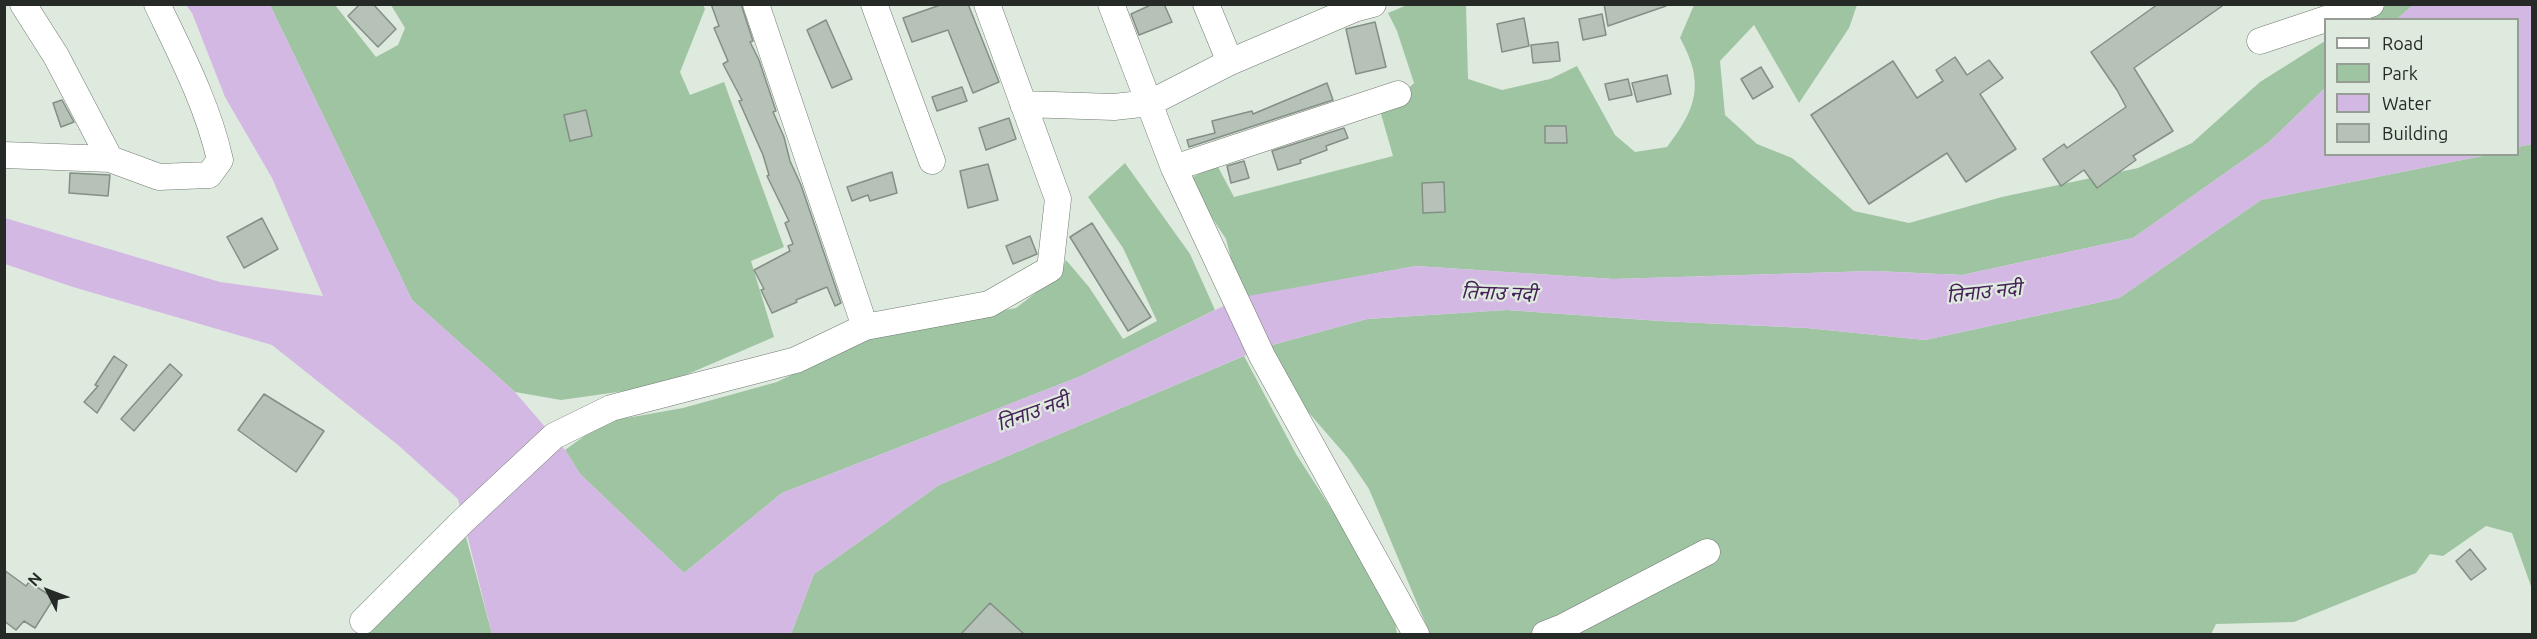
<!DOCTYPE html>
<html>
<head>
<meta charset="utf-8">
<style>
  body { margin:0 }
  #map { position:relative; width:2537px; height:639px; overflow:hidden; background:#dfeadf; font-family:Ubuntu,sans-serif }
  canvas { display:block }
  .frame { position:absolute; inset:0; border:6px solid #262a27; pointer-events:none }
  .legend { position:absolute; left:2324px; top:18px; width:195px; height:138px; box-sizing:border-box; background:#dfeadf; border:2px solid #959d95; margin:0; padding:8px 10px; list-style:none; font-size:18px; color:#262a27 }
  .legend li { display:flex; align-items:center; gap:12px; height:30px }
  .legend b { width:30px; border:2px solid #959d95 }
  .north { position:absolute; left:18px; top:561px; width:60px; height:60px; -webkit-text-stroke:4px #dfeadf; paint-order:stroke; rotate:312deg; font-size:16px; font-weight:700; line-height:24px; text-align:center; color:#262a27 }
  .north::after { content:''; display:block; margin:auto; width:21px; height:27px; background:#262a27; clip-path:polygon(50% 0,100% 100%,50% 72%,0 100%) }
</style>
</head>
<body>
<div id="map">
<canvas width="2537" height="639"></canvas>
<div class="frame"></div>
<ul class="legend">
<li><b style="height:8px;background:#fff"></b>Road</li>
<li><b style="height:16px;background:#9ec4a2"></b>Park</li>
<li><b style="height:16px;background:#d4b8e4"></b>Water</li>
<li><b style="height:16px;background:#b6c1b7"></b>Building</li>
</ul>
<div class="north">N</div>
</div>
<script>
const c = document.querySelector('canvas').getContext('2d');
c.lineJoin = 'round';
function fill(path, color) { c.fillStyle = color; c.fill(path, 'evenodd'); }
function strokePath(path, color, width, dash) { c.strokeStyle = color; c.lineWidth = width; c.lineCap = dash ? 'butt' : 'round'; c.setLineDash(dash || []); c.stroke(path); }
function drawText(font, color, halo, rows, align = 'center') {
  c.font = font + ' Ubuntu,"Noto Sans Devanagari",sans-serif'; c.lineWidth = 4.5; c.setLineDash([]); c.textBaseline = 'middle'; c.strokeStyle = halo; c.fillStyle = color; for (const [text, x, y, turn = 0] of rows) {
    c.save(); c.translate(x, y); c.rotate((+turn || 0) * Math.PI / 180); c.textAlign = isNaN(turn) ? turn : align; if (halo) c.strokeText(text, 0, 0); c.fillText(text, 0, 0); c.restore();
  }
}
const green = new Path2D(`
  M445,4L703,5L705,9L680,72L690,95L724,82L784,247L751,261L774,337L660,386L561,400L515,392L412,300L270,5H335L376,57L398,45L405,28L391,5H425L426,6Z
  M1407,5H1466L1468,79L1502,90L1550,79L1577,66L1615,135L1635,152L1667,147C1697,108 1705,83 1680,38L1694,5H1857L1849,28L1799,103L1754,25L1720,61L1725,115L1757,144L1792,158L1854,211L1909,223L2002,197L2138,168L2192,143L2260,82L2325,41V88L2269,142L2133,238L1962,275L1874,271L1613,279L1416,266L1241,298L1226,239L1187,180L1217,165L1234,197L1393,156L1381,114L1414,83L1397,31L1388,13Z
  M2386,5H2413L2397,19L2366,20Z
  M2532,144V589L2512,533L2486,526L2443,556L2430,554L2416,573L2294,622L2216,624L2211,634H1430L1369,489L1348,458L1297,399L1265,347L1367,319L1507,310L1660,321L1807,328L1925,340L2119,298L2261,200L2487,155L2518,154V147Z
  M1125,163L1190,254L1215,310L1081,376L782,493L684,573L580,474L565,450L604,422L683,408L777,382L870,336L1016,308L1060,274L1066,260L1089,287L1123,339L1157,321L1123,248L1088,197Z
  M1244,356L1296,454L1361,555L1395,620L1397,634H791L814,574L939,485Z
  M466,537L492,634H366Z`);
const water = new Path2D(`
  M186,5H270L412,300L515,392L565,450L580,474L684,573L782,493L1081,376L1242,297L1416,266L1613,279L1874,271L1962,275L2133,238L2269,142L2325,88L2326,154L2487,155L2261,200L2119,298L1925,340L1807,328L1660,321L1507,310L1367,319L1265,347L939,485L814,574L791,634H492L458,499L398,445L272,345L73,287L5,264V218L220,282L323,296L272,178L225,97L192,13Z
  M2413,5H2532V144L2518,147V20L2397,19Z`);
const building = new Path2D(`
  M360,4H373L396,29L378,47L348,16Z
  M711,4H741L753,41L750,42L759,60L776,111L773,112L784,137L790,161L801,185L841,303L835,306L827,287L796,300L797,302L772,313L761,290L764,289L754,270L790,251L788,246L793,244L785,223L789,221L767,176L769,175L763,155L739,101L742,100L723,64L728,61L714,28L719,26Z
  M943,4H968L999,82L973,93L948,30L912,42L903,18Z
  M1153,4H1164L1172,22L1139,35L1131,14Z
  M1604,4H1666V6L1608,26Z
  M2158,4H2225L2134,68L2173,131L2133,156L2136,160L2097,188L2084,170L2061,186L2043,159L2064,144L2067,148L2126,107L2117,90L2091,52Z
  M1602,14L1606,35L1583,40L1579,19Z
  M1524,18L1529,46L1502,52L1497,24Z
  M826,20L852,79L832,88L807,30Z
  M1375,22L1386,67L1356,74L1346,29Z
  M1558,42L1560,61L1533,63L1531,45Z
  M1955,57L1967,75L1989,60L2003,78L1980,94L2016,149L1966,182L1947,153L1869,204L1811,115L1893,61L1917,98L1943,81L1936,70Z
  M1761,67L1773,87L1753,99L1741,79Z
  M1667,75L1671,94L1637,102L1632,83Z
  M1628,79L1632,95L1609,100L1605,84Z
  M1327,83L1333,100L1189,147L1187,140L1215,133L1212,121L1252,111L1253,114Z
  M962,87L967,101L937,111L932,97Z
  M62,100L74,122L61,127L53,103Z
  M586,110L592,136L570,141L564,115Z
  M1009,118L1016,139L986,150L979,128Z
  M1545,126H1566L1567,143H1545Z
  M1344,128L1348,138L1326,146L1327,150L1300,160L1301,163L1278,170L1272,151Z
  M1244,161L1249,178L1231,183L1227,166Z
  M988,164L998,200L968,208L960,171Z
  M892,172L897,193L870,201L868,195L852,201L847,187Z
  M70,173L110,175L108,196L69,193Z
  M1444,182L1445,212L1423,213L1422,183Z
  M262,218L278,249L244,268L227,237Z
  M1092,223L1151,317L1128,331L1070,237Z
  M1030,236L1037,254L1013,264L1006,246Z
  M114,356L127,365L97,413L84,402L98,386L95,385Z
  M170,364L182,375L134,431L121,419Z
  M264,394L324,431L296,472L238,430Z
  M2470,549L2486,569L2471,580L2456,561Z
  M4,570L26,586L29,582L54,598L35,628L24,621L16,630L4,621Z
  M990,603L1024,634H961Z`);
const minor = new Path2D(`
  M23,4L56,56L110,159
  M874,4L932,161
  M1111,4L1174,168
  M1206,4L1230,62
  M2260,41L2371,4
  M1398,94L1174,168L1262,356L1416,634
  M1023,104L1114,107L1150,103L1230,62L1354,9L1373,4
  M4,155L110,159L159,177L209,175L220,160C208,106 181,54 157,4
  M865,327L989,304L1050,269L1058,199L987,4
  M363,621L462,522L554,436L611,408L796,360L865,327L756,4
  M1545,634L1563,627L1707,552`);
const waterNames = [
  ["तिनाउ नदी",1984,292,-6],
  ["तिनाउ नदी",1499,293,2],
  ["तिनाउ नदी",1033,412,-20]
];
fill(green, '#9ec4a2');
fill(water, '#d4b8e4');
fill(building, '#b6c1b7');
strokePath(building, '#848f85', 1.5);
strokePath(minor, '#707a71', 27);
strokePath(minor, '#fff', 26);
drawText('italic 20px', '#462157', '#dfeadf', waterNames);
</script>
</body>
</html>
